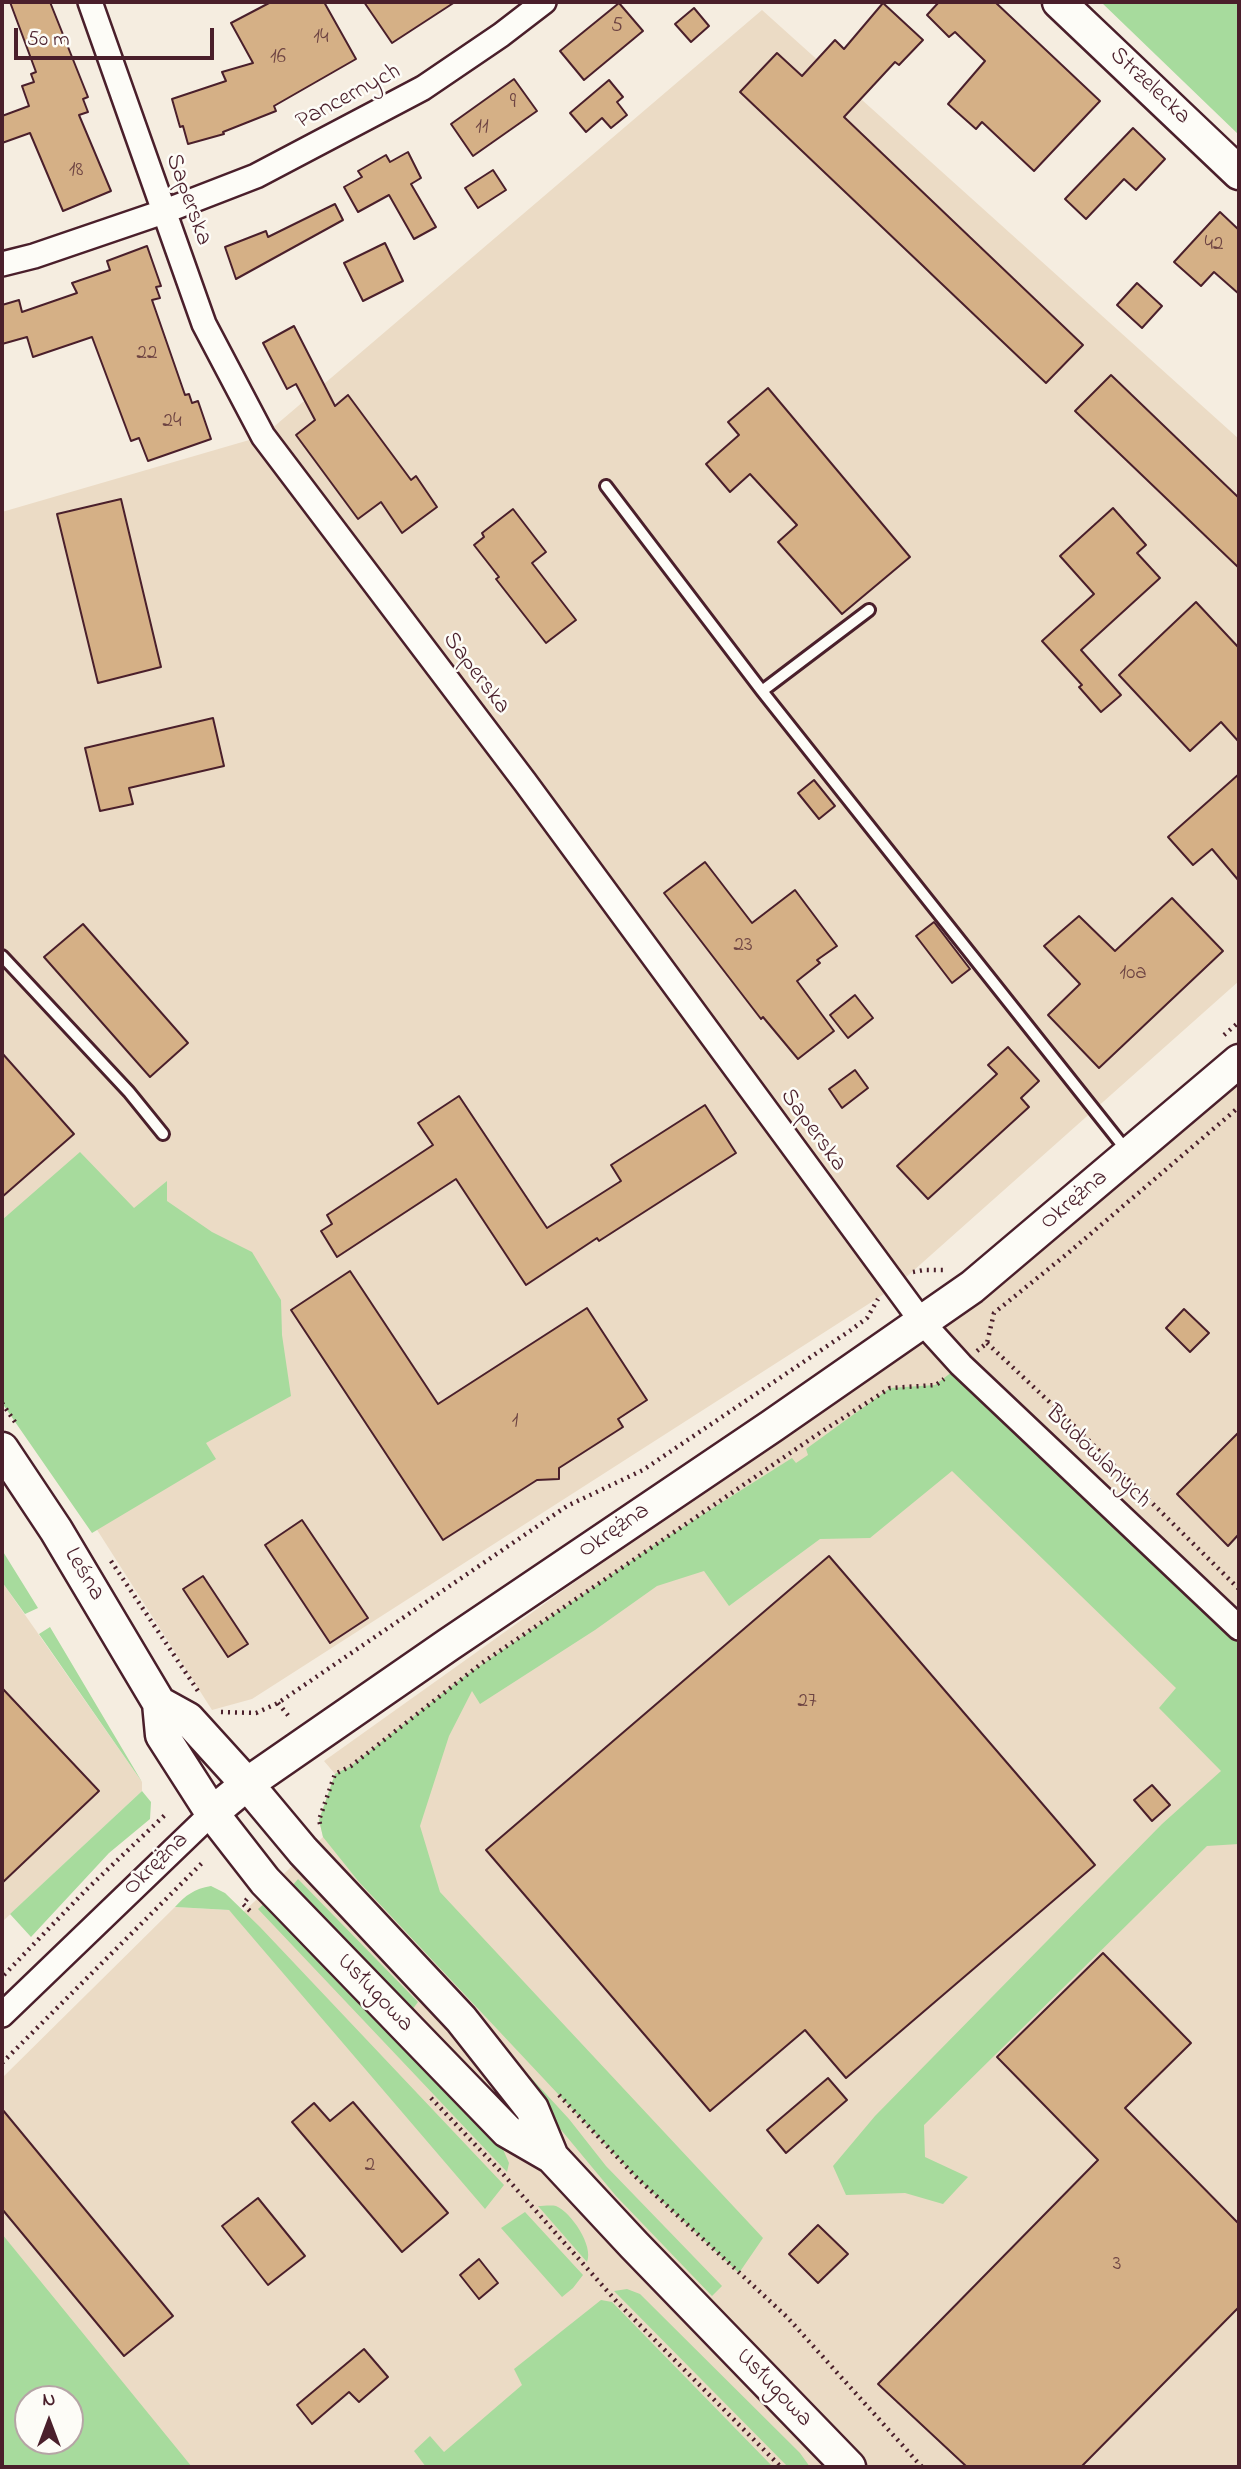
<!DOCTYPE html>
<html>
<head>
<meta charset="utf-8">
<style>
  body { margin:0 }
  #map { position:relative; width:1241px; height:2469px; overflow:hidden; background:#f5ede0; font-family:"Indie Flower",sans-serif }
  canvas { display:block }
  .frame { position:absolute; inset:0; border:4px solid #4a1f2b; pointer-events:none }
  .north { position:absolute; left:14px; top:2385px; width:70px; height:70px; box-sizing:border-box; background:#fdfcf7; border:2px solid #b5a4a5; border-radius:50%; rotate:0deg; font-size:19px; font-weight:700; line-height:28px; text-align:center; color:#4a1f2b }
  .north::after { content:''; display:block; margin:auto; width:24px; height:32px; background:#4a1f2b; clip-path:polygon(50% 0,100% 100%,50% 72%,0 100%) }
  .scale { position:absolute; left:14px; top:28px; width:200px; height:32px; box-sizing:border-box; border:4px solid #4a1f2b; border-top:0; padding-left:9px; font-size:21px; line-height:24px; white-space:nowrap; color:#4a1f2b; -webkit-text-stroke:5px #fdfcf7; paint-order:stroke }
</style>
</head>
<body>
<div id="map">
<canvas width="1241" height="2469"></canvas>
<div class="frame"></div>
<div class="north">N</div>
<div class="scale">50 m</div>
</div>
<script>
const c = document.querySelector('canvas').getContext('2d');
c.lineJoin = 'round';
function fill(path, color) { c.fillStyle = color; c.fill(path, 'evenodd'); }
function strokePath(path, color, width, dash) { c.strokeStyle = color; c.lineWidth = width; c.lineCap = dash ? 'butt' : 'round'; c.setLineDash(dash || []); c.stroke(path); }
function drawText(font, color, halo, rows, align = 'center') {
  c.font = font + ' "Indie Flower",sans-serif'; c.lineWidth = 5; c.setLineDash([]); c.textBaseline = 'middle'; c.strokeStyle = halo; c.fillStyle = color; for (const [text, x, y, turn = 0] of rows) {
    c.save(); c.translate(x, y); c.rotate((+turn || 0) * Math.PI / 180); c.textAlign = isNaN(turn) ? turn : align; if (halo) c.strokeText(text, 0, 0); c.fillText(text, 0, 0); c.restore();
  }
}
const built = new Path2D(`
  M762,10L1239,439V981L895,1287L252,1699L212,1710L2,1381V512L263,436Z
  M1239,1082V2467H2V2078L175,1907L229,1910L237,1918L323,1837L319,1820L335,1774L324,1761L907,1345L977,1299ZM28,2399H70V2441H28Z
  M2,1582L142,1782V1791L2,1922Z`);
const green = new Path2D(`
  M1101,2H1239V135Z
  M80,1152L134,1208L167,1181V1201L212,1232L252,1252L281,1300L282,1335L291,1396L206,1443L216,1459L92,1533L2,1403V1220Z
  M961,1365L1239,1628V1844L1207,1846L924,2125L925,2157L968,2177L943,2204L905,2193L846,2195L833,2166L875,2116L1162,1824L1221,1771L1159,1708L1176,1688L952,1471L870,1538L820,1539L729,1606L704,1571L657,1586L595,1630L480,1704L472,1691L449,1736L420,1826L440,1892L763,2238L739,2273L636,2177L359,1882L323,1837L319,1820L335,1774L351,1766L465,1676L656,1544L792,1458L796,1463L808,1455L806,1449L890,1388L935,1385Z
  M2,1550L38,1608L25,1614L2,1582Z
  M50,1627L142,1782L39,1634Z
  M142,1791L151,1802L150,1819L109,1853L31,1937L10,1914Z
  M298,1879L418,2002L412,2010L292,1886Z
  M211,1886L225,1893L260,1927L504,2185L485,2209L229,1910L175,1907C186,1895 194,1889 211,1886Z
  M266,1902L502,2147L509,2163L507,2172L258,1909Z
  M489,2032L569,2119L606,2166L722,2286L712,2296L616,2196L557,2125Z
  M538,2206C543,2206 551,2205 556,2206C571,2212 594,2246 587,2262Z
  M525,2212L583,2275L573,2288L562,2297L501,2228Z
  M2,2234L192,2467H2ZM28,2399H70V2441H28Z
  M627,2289L640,2294L800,2453L810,2467H788L614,2291Z
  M601,2300L612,2302L773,2467H426L414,2451L430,2436L444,2452L522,2385L514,2369Z`);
const building = new Path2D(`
  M10,2H50L88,97L83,99L88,112L79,115L111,191L63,211L30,133L2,143V116L29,106L22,86L34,82L31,74L36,72Z
  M271,2H324L356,59L274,106L276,111L223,132L224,134L188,144L183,126L180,127L172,99L226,81L222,72L253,63L231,23Z
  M364,2H455L392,43Z
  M939,2H995L1100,101L1034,171L982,122L976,129L948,104L985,61L955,32L949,37L927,15Z
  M619,3L643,31L584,80L560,51Z
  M883,3L923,40L899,65L895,62L844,117L1083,345L1046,383L740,92L777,53L802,76L835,40L844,49Z
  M694,8L709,26L691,42L675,24Z
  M514,79L537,111L473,156L451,124Z
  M609,80L623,97L617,102L627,115L611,128L602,118L586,132L570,113Z
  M1133,128L1165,159L1136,190L1124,179L1086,219L1065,199Z
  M408,152L421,178L411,184L436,227L414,239L389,195L358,212L344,187L362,177L358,171L386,155L390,162Z
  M493,170L506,190L478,208L465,188Z
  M335,204L343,220L236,279L225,247L266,231L268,237Z
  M1220,212L1239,230V294L1214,272L1201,286L1174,262Z
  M385,243L403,281L363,301L344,263Z
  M147,246L161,286L156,287L160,298L152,300L185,395L189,394L192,403L198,401L211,439L148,461L139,438L131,441L92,337L33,357L27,337L2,344V305L19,300L22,312L77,293L72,283L110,270L107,261Z
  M1137,283L1162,306L1142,328L1117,305Z
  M294,326L335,406L348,395L411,480L416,476L437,507L402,533L381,502L358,519L296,435L315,420L296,384L287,389L263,343Z
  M1111,375L1239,498V568L1075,411Z
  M768,388L910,557L842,614L778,542L797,525L750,474L730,492L706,464L739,435L728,422Z
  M121,499L161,667L98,683L57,514Z
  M1113,508L1146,545L1137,553L1160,578L1081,650L1121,695L1101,712L1079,687L1082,685L1042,641L1094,594L1060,556Z
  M513,509L546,552L532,563L576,620L546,643L496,579L499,577L474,545L484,537L482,533Z
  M1196,602L1239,648V742L1221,722L1190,751L1119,675Z
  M213,718L224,766L129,788L133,804L100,811L85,748Z
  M1239,774V881L1212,849L1193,865L1168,837Z
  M814,780L835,806L819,819L798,793Z
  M705,862L752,923L795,890L837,946L817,960L820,963L797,981L834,1031L798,1059L763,1017L761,1019L664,893Z
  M1172,898L1223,951L1099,1068L1048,1015L1080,984L1044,946L1079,916L1115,951Z
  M934,922L970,969L952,983L916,936Z
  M83,924L188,1043L150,1077L44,957Z
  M855,995L873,1018L848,1038L830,1015Z
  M1008,1047L1039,1081L1021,1098L1029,1107L928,1199L897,1166L997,1074L988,1065Z
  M2,1053L74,1134L2,1197Z
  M855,1070L868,1088L842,1108L829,1089Z
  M459,1096L547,1228L621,1181L611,1165L705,1105L736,1153L599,1241L597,1238L526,1285L456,1179L337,1257L321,1231L332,1224L327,1215L433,1145L418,1123Z
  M350,1271L438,1404L587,1308L647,1400L618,1419L623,1427L559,1468V1479L537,1480L443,1540L291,1310Z
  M1184,1309L1209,1333L1190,1352L1166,1328Z
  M1239,1432V1534L1228,1546L1177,1494Z
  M302,1520L368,1618L330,1643L265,1545Z
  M829,1556L1095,1865L846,2078L805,2030L710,2111L486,1850Z
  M203,1576L248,1644L228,1657L183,1589Z
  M2,1688L99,1791L2,1883Z
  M1152,1785L1170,1805L1152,1821L1134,1800Z
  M1103,1953L1191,2043L1125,2108L1239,2224V2307L1081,2467H967L878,2384L1098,2160L997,2057Z
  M828,2078L847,2100L786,2153L767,2130Z
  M353,2102L448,2213L402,2252L292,2122L314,2103L330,2121Z
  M2,2109L173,2316L124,2356L2,2209Z
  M258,2198L305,2256L268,2285L222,2226Z
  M818,2225L848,2254L818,2283L789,2254Z
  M479,2259L498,2283L479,2299L460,2275Z
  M364,2349L388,2377L359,2402L349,2392L312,2424L297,2405Z`);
const path = new Path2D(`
  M1224,1035L1239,1022
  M913,1272L924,1270H945
  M987,1343L1060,1412L1239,1589
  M977,1351L987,1343L994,1313L1067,1254L1239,1107
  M2,1403L17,1425
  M111,1561L198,1691
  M278,1703L291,1719
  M221,1712L256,1713L278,1703L567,1506L643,1470L851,1330L867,1318L878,1299
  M320,1824L319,1820L335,1774L351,1766L482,1663L821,1432L890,1388L936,1385L944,1379
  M247,1899L243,1904L252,1913
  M4,1975L86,1890L167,1813
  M2,2063L203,1862
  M559,2095L636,2177L787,2317L922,2467
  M431,2098L503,2174L618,2303L781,2467`);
const lane = new Path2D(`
  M606,486L762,691L1127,1151
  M762,691L869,610
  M2,956L129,1092L163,1134`);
const street = new Path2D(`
  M90,2L204,324L263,436L525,782L922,1322L961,1365L1239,1628
  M2,264L34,256L163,212L256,176L423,88L501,35L544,2
  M2,2015L212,1813`);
const secondary = new Path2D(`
  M1059,2L1239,173
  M2,1449L56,1530L159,1703L162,1735L212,1813L265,1881L507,2131L552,2157L634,2245L849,2467
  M159,1703L188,1719L247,1784L303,1851L461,2019L532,2109L552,2157
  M212,1813L247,1784L448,1645L772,1426L972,1287L1239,1061`);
const numberNames = [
  ["5",617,28],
  ["14",321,39],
  ["16",278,59],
  ["9",513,104],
  ["11",482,129],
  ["18",76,172],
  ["42",1214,246],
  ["22",147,355],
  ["24",172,423],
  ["23",743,947],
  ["10a",1133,975],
  ["1",515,1423],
  ["27",807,1703],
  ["2",370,2167],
  ["3",1117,2266]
];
const streetNames = [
  ["Strzelecka",1149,87,43],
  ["Pancernych",349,98,-28],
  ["Saperska",187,200,70],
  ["Saperska",475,674,53],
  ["Saperska",812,1131,54],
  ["Okrężna",1075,1201,-40],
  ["Budowlanych",1097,1458,44],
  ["Okrężna",615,1532,-34],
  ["Leśna",83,1575,59],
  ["Okrężna",157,1865,-44],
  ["Usługowa",374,1994,46],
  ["Usługowa",773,2389,46]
];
fill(built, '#ebdbc5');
fill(green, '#a7db9d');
fill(building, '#d5b086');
strokePath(building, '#4a1f2b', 2);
strokePath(lane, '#4a1f2b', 16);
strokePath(street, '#4a1f2b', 28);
strokePath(secondary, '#4a1f2b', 37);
strokePath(path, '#4a1f2b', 4.5, [2, 5]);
strokePath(lane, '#fdfcf7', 10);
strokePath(street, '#fdfcf7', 23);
strokePath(secondary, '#fdfcf7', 32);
drawText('21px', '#6d4342', null, numberNames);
drawText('24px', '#4a1f2b', '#fdfcf7', streetNames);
</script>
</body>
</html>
